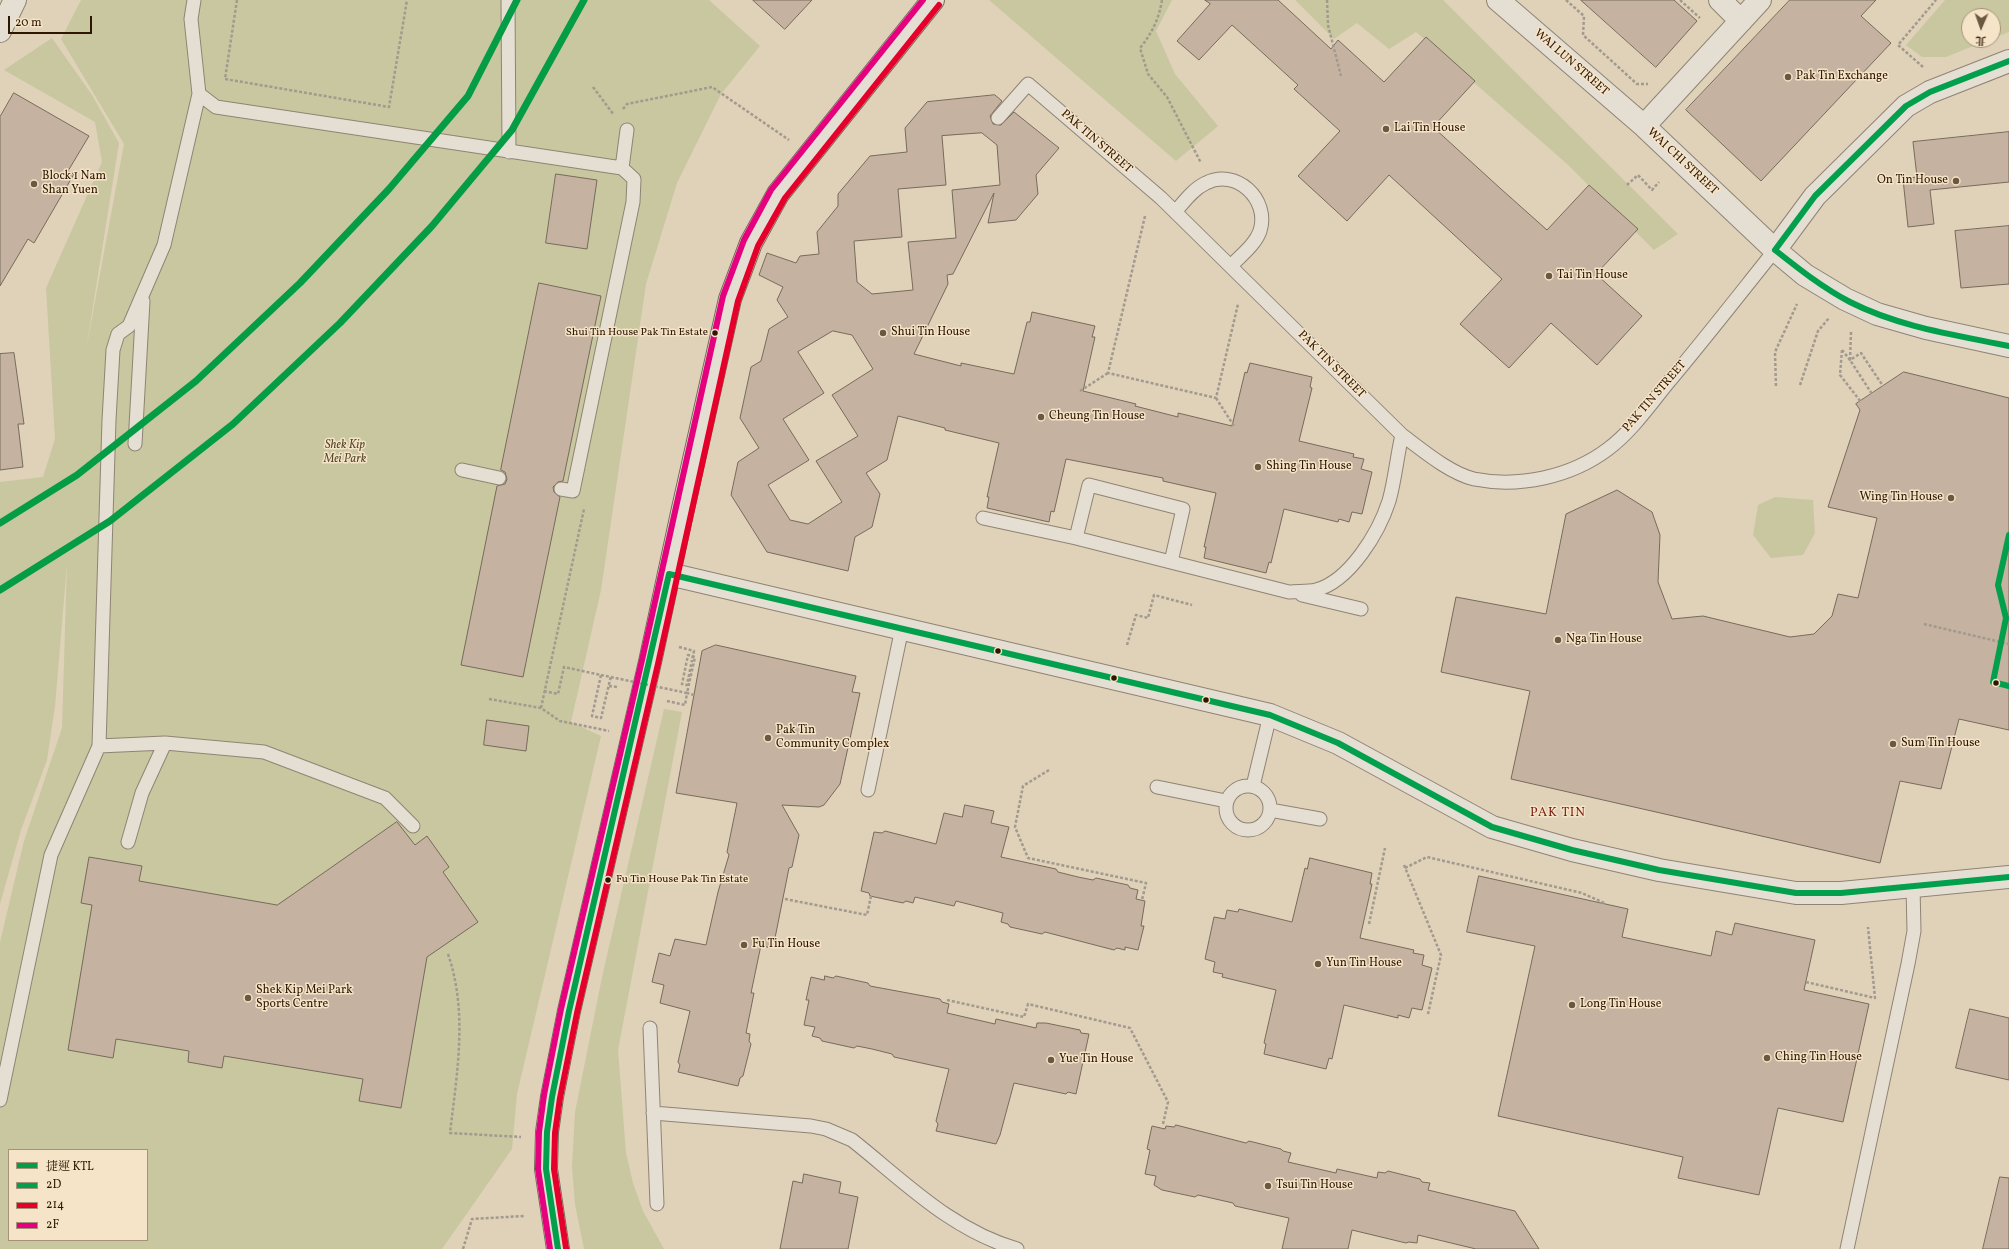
<!DOCTYPE html>
<html>
<head>
<meta charset="utf-8">
<style>
  body { margin:0 }
  #map { position:relative; width:2009px; height:1249px; overflow:hidden; background:#e0d1b9; font-family:Vollkorn,"Noto Serif TC",serif }
  canvas { display:block }
  .legend { position:absolute; left:8px; top:1149px; width:140px; height:92px; box-sizing:border-box; background:#f5e4c8; border:1px solid #a59278; margin:0; padding:5px 7px; list-style:none; font-size:12px; color:#2e1600 }
  .legend li { display:flex; align-items:center; gap:8px; height:20px }
  .legend b { width:20px; border:1px solid #a59278 }
  .north { position:absolute; left:1961px; top:8px; width:40px; height:40px; box-sizing:border-box; background:#f5e4c8; border:1px solid #a59278; border-radius:50%; rotate:182deg; font-size:11px; font-weight:700; line-height:16px; text-align:center; color:#2e1600 }
  .north::after { content:''; display:block; margin:auto; width:14px; height:18px; background:#6c5741; clip-path:polygon(50% 0,100% 100%,50% 72%,0 100%) }
  .scale { position:absolute; left:8px; top:16px; width:84px; height:18px; box-sizing:border-box; border:2px solid #2e1600; border-top:0; padding-left:5px; font-size:12px; line-height:14px; white-space:nowrap; color:#2e1600; -webkit-text-stroke:3px #f5e4c8; paint-order:stroke }
</style>
</head>
<body>
<div id="map">
<canvas width="2009" height="1249"></canvas>
<ul class="legend">
<li><b style="height:5px;background:#059c46"></b>捷運 KTL</li>
<li><b style="height:5px;background:#029f4d"></b>2D</li>
<li><b style="height:5px;background:#e4002b"></b>214</li>
<li><b style="height:5px;background:#e5007d"></b>2F</li>
</ul>
<div class="north">北</div>
<div class="scale">20 m</div>
</div>
<script>
const c = document.querySelector('canvas').getContext('2d');
c.lineJoin = 'round';
function fill(path, color) { c.fillStyle = color; c.fill(path, 'evenodd'); }
function strokePath(path, color, width, dash) { c.strokeStyle = color; c.lineWidth = width; c.lineCap = dash ? 'butt' : 'round'; c.setLineDash(dash || []); c.stroke(path); }
function drawText(font, color, halo, rows, align = 'center') {
  c.font = font + ' Vollkorn,serif'; c.lineWidth = 3; c.setLineDash([]); c.textBaseline = 'middle'; c.strokeStyle = halo; c.fillStyle = color; for (const [text, x, y, turn = 0] of rows) {
    c.save(); c.translate(x, y); c.rotate((+turn || 0) * Math.PI / 180); c.textAlign = isNaN(turn) ? turn : align; if (halo) c.strokeText(text, 0, 0); c.fillText(text, 0, 0); c.restore();
  }
}
const green = new Path2D(`
  M81,0H709L760,46L721,94L677,183L646,284L601,590L571,722L601,736L517,1094L512,1149L442,1249H0V942L24,841L62,728L67,564L55,706L47,760L21,830L0,904V482L43,477L55,439L46,288L102,162L95,122L4,70L52,38L92,95L119,143L86,350L124,144L61,39ZM9,1150H147V1240H9Z
  M989,0H1172L1156,31L1175,74L1218,126L1176,161Z
  M1295,0H1443L1678,234L1654,250L1566,163L1416,32L1389,49L1357,23L1334,39Z
  M1945,0H2009V32L1993,38V16H1969V40H1988L1946,57H1922L1906,45Z
  M1775,497L1813,500L1815,533L1803,555L1771,558L1753,535L1758,505Z
  M664,709L682,712L618,1050L626,1153L633,1183L643,1211L664,1249H584L575,1204L572,1167L575,1112L602,977Z`);
const building = new Path2D(`
  M753,0H812L785,29Z
  M1205,0H1278L1331,49L1338,40L1384,82L1426,37L1475,81L1433,127L1501,189L1547,230L1589,185L1638,229L1596,274L1642,316L1597,365L1551,323L1509,368L1460,324L1502,279L1389,175L1347,221L1298,176L1340,131L1294,89L1298,85L1232,25L1199,60L1177,41L1210,4Z
  M1581,0H1674L1697,21L1656,67Z
  M1790,0H1876L1861,16L1891,43L1761,181L1686,110Z
  M14,93L89,136L68,171L74,174L34,243L28,239L0,286V117Z
  M995,95L1002,101L990,116L993,124L1001,125L1014,112L1059,148L1036,175L1038,194L1016,220L988,223L994,193L953,274L947,275L948,284L914,354L961,366V363L1014,374L1027,322H1030L1032,312L1095,326L1092,337H1095L1083,391L1136,404L1135,406L1178,417V413L1232,426L1245,372L1247,373L1250,363L1312,377L1310,387L1312,388L1299,441L1354,454L1353,457L1364,459L1361,469L1372,472L1362,514L1352,512L1349,522L1339,519L1338,522L1284,509L1271,563L1269,562L1266,573L1204,558L1206,547H1204L1216,493L1163,481V478L1066,459L1054,512L1051,511L1049,522L987,508L989,497H987L999,443L945,430V428L898,416L887,460L866,473L880,494L872,527L855,537L848,571L767,552L731,495L738,462L759,448L740,418L751,367L761,361L769,329L788,317L777,300L783,287L759,275L767,253L796,263L800,256L819,254L817,232L838,206V194L870,156L907,152L905,128L927,102ZM982,133L997,145L1000,185L952,190L956,238L908,242L913,290L872,294L857,282L854,241L902,237L898,189L946,185L942,136ZM833,331L852,335L873,369L832,395L858,436L816,461L842,502L808,524L790,520L768,485L809,460L783,419L824,393L798,352Z
  M2009,132V182L1930,190L1934,224L1908,227L1903,179L1917,177L1913,142Z
  M556,174L597,180L587,249L546,243Z
  M2009,226V284L1961,288L1955,231Z
  M539,283L601,296L563,481L558,482L553,487L554,492L560,497L523,677L461,665L497,486L505,484L507,479L505,472L501,470Z
  M14,353L24,424H18L23,467L0,470V354Z
  M1904,372L2009,398V730L1959,719L1941,789L1900,781L1880,863L1511,779L1530,691L1441,672L1456,597L1546,614L1566,514L1617,490L1652,512L1660,535L1658,582L1672,619L1703,616L1790,637L1814,634L1832,616L1838,594L1858,598L1877,518L1828,507L1860,410L1856,404Z
  M716,645L856,676L852,692L860,693L840,784L824,805L819,807L782,805L799,835L792,867L789,868L775,938L772,940L770,948L761,945L751,993H754L746,1033L750,1034L749,1041L751,1044L743,1076L740,1078L738,1086L678,1072L680,1065L678,1062L690,1011L660,1003L664,985L652,982L659,953L670,956L675,939L706,945L718,892L729,855L727,852L737,803L676,793L702,651Z
  M487,720L529,726L526,751L484,745Z
  M965,805L994,811L991,823L1009,827L1001,857L1056,869L1058,872L1078,877L1093,880L1096,878L1128,885L1130,888L1138,890L1136,899L1145,901L1141,926H1144L1138,950L1125,947V950L1117,948L1114,950L1045,932L1042,934L1010,927L1008,924L1001,922L1003,913L956,901L954,906L915,897L913,903L906,901L903,903L870,896L869,893L861,891L874,832L882,833L885,831L936,844L944,813L962,817Z
  M397,822L415,845L427,836L449,867L443,872L478,922L427,957L401,1108L359,1101L363,1079L224,1056L222,1068L188,1062L189,1051L116,1039L113,1058L68,1050L92,905L81,903L89,857L142,866L139,881L277,905Z
  M1310,858L1372,873L1370,884H1372L1360,938L1414,950L1413,953L1424,955L1422,965L1432,968L1422,1010L1412,1008L1409,1018L1398,1015V1018L1344,1005L1332,1059L1329,1058L1326,1069L1264,1054L1266,1044L1264,1043L1276,990L1222,977L1223,974L1213,972L1215,962L1205,959L1214,917L1225,919L1227,910L1238,912L1239,909L1292,922L1305,868L1307,869Z
  M1479,876L1628,909L1622,937L1711,956L1716,931L1732,935L1735,923L1815,940L1804,990L1869,1004L1843,1122L1778,1108L1759,1195L1678,1178L1683,1157L1498,1116L1535,946L1467,932Z
  M825,976L833,978L836,976L868,983L870,986L940,999L942,1002L949,1004L947,1013L995,1024L996,1019L1036,1028L1037,1023H1046L1080,1030L1081,1033L1089,1034L1076,1094L1068,1092L1066,1094L1014,1083L1000,1135L996,1144L936,1131L938,1124L936,1121L949,1069L894,1057L892,1054L872,1049L857,1046L854,1048L822,1041L820,1038L812,1036L815,1027L804,1025L809,1000H806L811,977L824,980Z
  M1970,1009L2009,1018V1080L1956,1068Z
  M1176,1125L1246,1143L1249,1141L1281,1149L1283,1151L1291,1153L1288,1162L1336,1173L1337,1169L1377,1178L1378,1172L1385,1173L1388,1171L1420,1179L1422,1182L1430,1183L1428,1190L1515,1211L1539,1249H1476L1418,1235L1417,1243L1409,1242L1406,1243L1352,1230L1348,1249H1282L1289,1218L1235,1206L1233,1203L1198,1195L1195,1197L1162,1190L1154,1185L1156,1176L1145,1174L1150,1150L1147,1149L1152,1126L1165,1129L1166,1126L1174,1127Z
  M804,1174L841,1182L839,1193L858,1197L848,1249H780L793,1181L802,1183Z
  M2000,1177L2009,1178V1249H1983Z`);
const path = new Path2D(`
  M237,0L225,79L389,107L407,0
  M1162,0C1159,19 1152,33 1140,48L1148,74L1167,97L1201,163
  M1327,0L1328,25L1341,76
  M1566,0L1584,16L1583,35L1637,84H1648
  M1680,0L1700,18
  M1923,67L1898,45L1936,0
  M593,87L614,115
  M623,109L627,104L712,87L789,140
  M1627,185L1638,175L1652,190L1659,182
  M1145,216L1108,373L1216,398L1238,304
  M1851,332L1850,360L1872,394
  M1842,350L1850,360L1861,353L1883,386
  M1842,350L1840,375L1861,402
  M1800,385L1818,331L1829,318
  M1776,386L1775,352L1797,304
  M1080,391L1108,373
  M1216,398L1234,426
  M1127,645L1136,615L1148,618L1154,595L1192,605
  M679,647L694,651L692,660
  M609,686L618,687
  M544,691L558,694L564,667L601,675L592,716L601,718L611,676
  M489,699L541,708L560,721L609,731
  M667,701L685,705L687,693L694,695
  M541,708L584,509
  M1049,770L1023,786L1015,827L1028,858L1146,883L1142,900
  M1404,865L1441,955L1428,1014
  M1405,868L1427,857L1582,893L1604,903
  M785,899L867,915L871,896
  M1369,924L1385,848
  M448,954C468,1012 457,1073 450,1133L521,1137
  M1806,982L1875,998L1868,927
  M947,1000L1024,1017L1028,1004L1130,1028L1168,1102L1163,1124
  M463,1249L472,1219L524,1216`);
const service = new Path2D(`
  M508,0L509,152
  M199,94L216,107L622,168L627,130
  M998,118L1028,84L1161,198L1402,435C1421,449 1449,473 1474,479C1519,488 1571,477 1608,449C1631,432 1649,406 1667,384C1704,340 1739,295 1775,250
  M1175,212C1184,202 1193,189 1206,183C1236,168 1270,199 1260,231C1255,245 1241,255 1231,266
  M135,444L143,301
  M462,470L499,478
  M561,489L573,491L633,202L634,179L622,168
  M983,518L1076,538L1289,592C1297,591 1308,592 1316,590C1350,581 1379,532 1389,501C1395,480 1397,456 1402,435
  M1076,538L1089,485L1183,509L1171,562
  M1302,595L1361,609
  M99,746L165,743L264,752L385,798L413,826
  M1226 808a22 22 0 1 1 44 0a22 22 0 1 1-44 0Z
  M1253,786L1270,715
  M1157,787L1226,801
  M868,790L902,628
  M1270,810L1320,819
  M128,842L142,793L165,743
  M650,1028L657,1204
  M0,1100L51,855L99,746L109,420L113,350L118,334L129,326L164,245L199,94L191,19L194,0
  M653,1113L811,1126L826,1129L852,1140C905,1182 951,1230 1017,1249
  M1847,1249L1908,964L1914,931L1913,886`);
const minor = new Path2D(`
  M1498,0L1644,126L1775,250L1805,275L1845,299L1877,314L1926,328L2009,346
  M1720,0L1741,21
  M0,31L15,0
  M1644,126L1760,0
  M1775,250L1815,196L1906,106L1930,92L2009,61
  M669,574L1270,715L1338,743L1492,827L1572,850L1659,870L1796,893H1841L2009,877`);
const secondary = new Path2D(`
  M558,1249L546,1169L547,1132L552,1097L569,1011L650,662L682,513L730,299L751,243L778,194L933,0`);
const pathBridge = new Path2D(`
  M1924,624L2009,644
  M601,675L687,693L695,657L688,655L682,684L687,685L692,660`);
const bus1 = new Path2D(`
  M1775,250L1815,196L1906,106L1930,92L2009,61
  M1775,250C1799,269 1823,288 1850,302C1899,327 1956,335 2009,346
  M2009,535L1998,585L2006,618L1993,682L2009,686
  M669,574L1270,715L1338,743L1492,827L1572,850L1659,870L1796,893H1841L2009,877
  M558,1249L546,1169L547,1132L552,1097L569,1011L669,574`);
const bus2 = new Path2D(`
  M566,1248L554,1169L555,1133L560,1098L577,1013L658,664L738,301L758,246L785,198L939,5`);
const bus3 = new Path2D(`
  M550,1249L538,1169L539,1132L544,1095L561,1009L642,660L723,296L744,240L771,190L923,0`);
const metro1 = new Path2D(`
  M0,523L77,475L196,381L300,283L389,189L468,96L517,0
  M0,590L110,521L233,424L340,323L432,226L512,130L584,0`);
const markers = [
  [1788,77,4,"#6c5741"],
  [1386,129,4,"#6c5741"],
  [1956,181,4,"#6c5741"],
  [34,184,4,"#6c5741"],
  [1549,276,4,"#6c5741"],
  [715,333,3.5,"#2e1600"],
  [883,333,4,"#6c5741"],
  [1041,417,4,"#6c5741"],
  [1258,467,4,"#6c5741"],
  [1951,498,4,"#6c5741"],
  [1558,640,4,"#6c5741"],
  [998,651,3.5,"#2e1600"],
  [1114,678,3.5,"#2e1600"],
  [1996,683,3.5,"#2e1600"],
  [1206,700,3.5,"#2e1600"],
  [768,738,4,"#6c5741"],
  [1893,744,4,"#6c5741"],
  [608,880,3.5,"#2e1600"],
  [744,945,4,"#6c5741"],
  [1318,964,4,"#6c5741"],
  [248,998,4,"#6c5741"],
  [1572,1005,4,"#6c5741"],
  [1767,1058,4,"#6c5741"],
  [1051,1060,4,"#6c5741"],
  [1268,1186,4,"#6c5741"]
];
const busNames = [
  ["Shui Tin House Pak Tin Estate",708,333],
  ["Fu Tin House Pak Tin Estate",616,880,"left"]
];
const streetNames = [
  ["WAI LUN STREET",1571,63,41],
  ["PAK TIN STREET",1096,142,41],
  ["WAI CHI STREET",1682,162,43],
  ["PAK TIN STREET",1331,365,45],
  ["PAK TIN STREET",1655,397,-49]
];
const poiNames = [
  ["Pak Tin Exchange",1796,77],
  ["Lai Tin House",1394,129],
  ["Block 1 Nam",42,177],
  ["Shan Yuen",42,191],
  ["On Tin House",1948,181,"right"],
  ["Tai Tin House",1557,276],
  ["Shui Tin House",891,333],
  ["Cheung Tin House",1049,417],
  ["Shing Tin House",1266,467],
  ["Wing Tin House",1943,498,"right"],
  ["Nga Tin House",1566,640],
  ["Pak Tin",776,731],
  ["Community Complex",776,745],
  ["Sum Tin House",1901,744],
  ["Fu Tin House",752,945],
  ["Yun Tin House",1326,964],
  ["Shek Kip Mei Park",256,991],
  ["Sports Centre",256,1005],
  ["Long Tin House",1580,1005],
  ["Ching Tin House",1775,1058],
  ["Yue Tin House",1059,1060],
  ["Tsui Tin House",1276,1186]
];
const parkNames = [
  ["Shek Kip",345,446],
  ["Mei Park",345,460]
];
const neighbourhoodNames = [
  ["PAK TIN",1558,814]
];
fill(green, '#c8c7a0');
fill(building, '#c6b2a0');
strokePath(building, '#766b5c', 1);
strokePath(service, '#8f8474', 15);
strokePath(minor, '#8f8474', 24);
strokePath(secondary, '#766b5c', 24);
strokePath(path, '#a19a8e', 2.5, [3, 2]);
strokePath(service, '#e5ded2', 13);
strokePath(minor, '#e5ded2', 22);
strokePath(secondary, '#e5ded2', 22);
strokePath(pathBridge, '#a19a8e', 2.5, [3, 2]);
strokePath(bus1, '#029f4d', 6);
strokePath(bus2, '#e4002b', 6);
strokePath(bus3, '#e5007d', 6);
strokePath(metro1, '#059c46', 7);
for (const [x, y, r, color] of markers) { const dot = new Path2D(); dot.arc(x, y, r, 0, 2 * Math.PI); c.fillStyle = color; c.fill(dot); strokePath(dot, '#f5e4c8', 1.5); }
drawText('11px', '#2e1600', '#f5e4c8', busNames, 'right');
drawText('12px', '#2e1600', '#f5e4c8', streetNames);
drawText('12px', '#2e1600', '#f5e4c8', poiNames, 'left');
drawText('italic 12px', '#56482a', '#f5e4c8', parkNames);
c.letterSpacing = '1px';
drawText('13px', '#7a1f14', '#f5e4c8', neighbourhoodNames);
c.letterSpacing = '0px';
</script>
</body>
</html>
